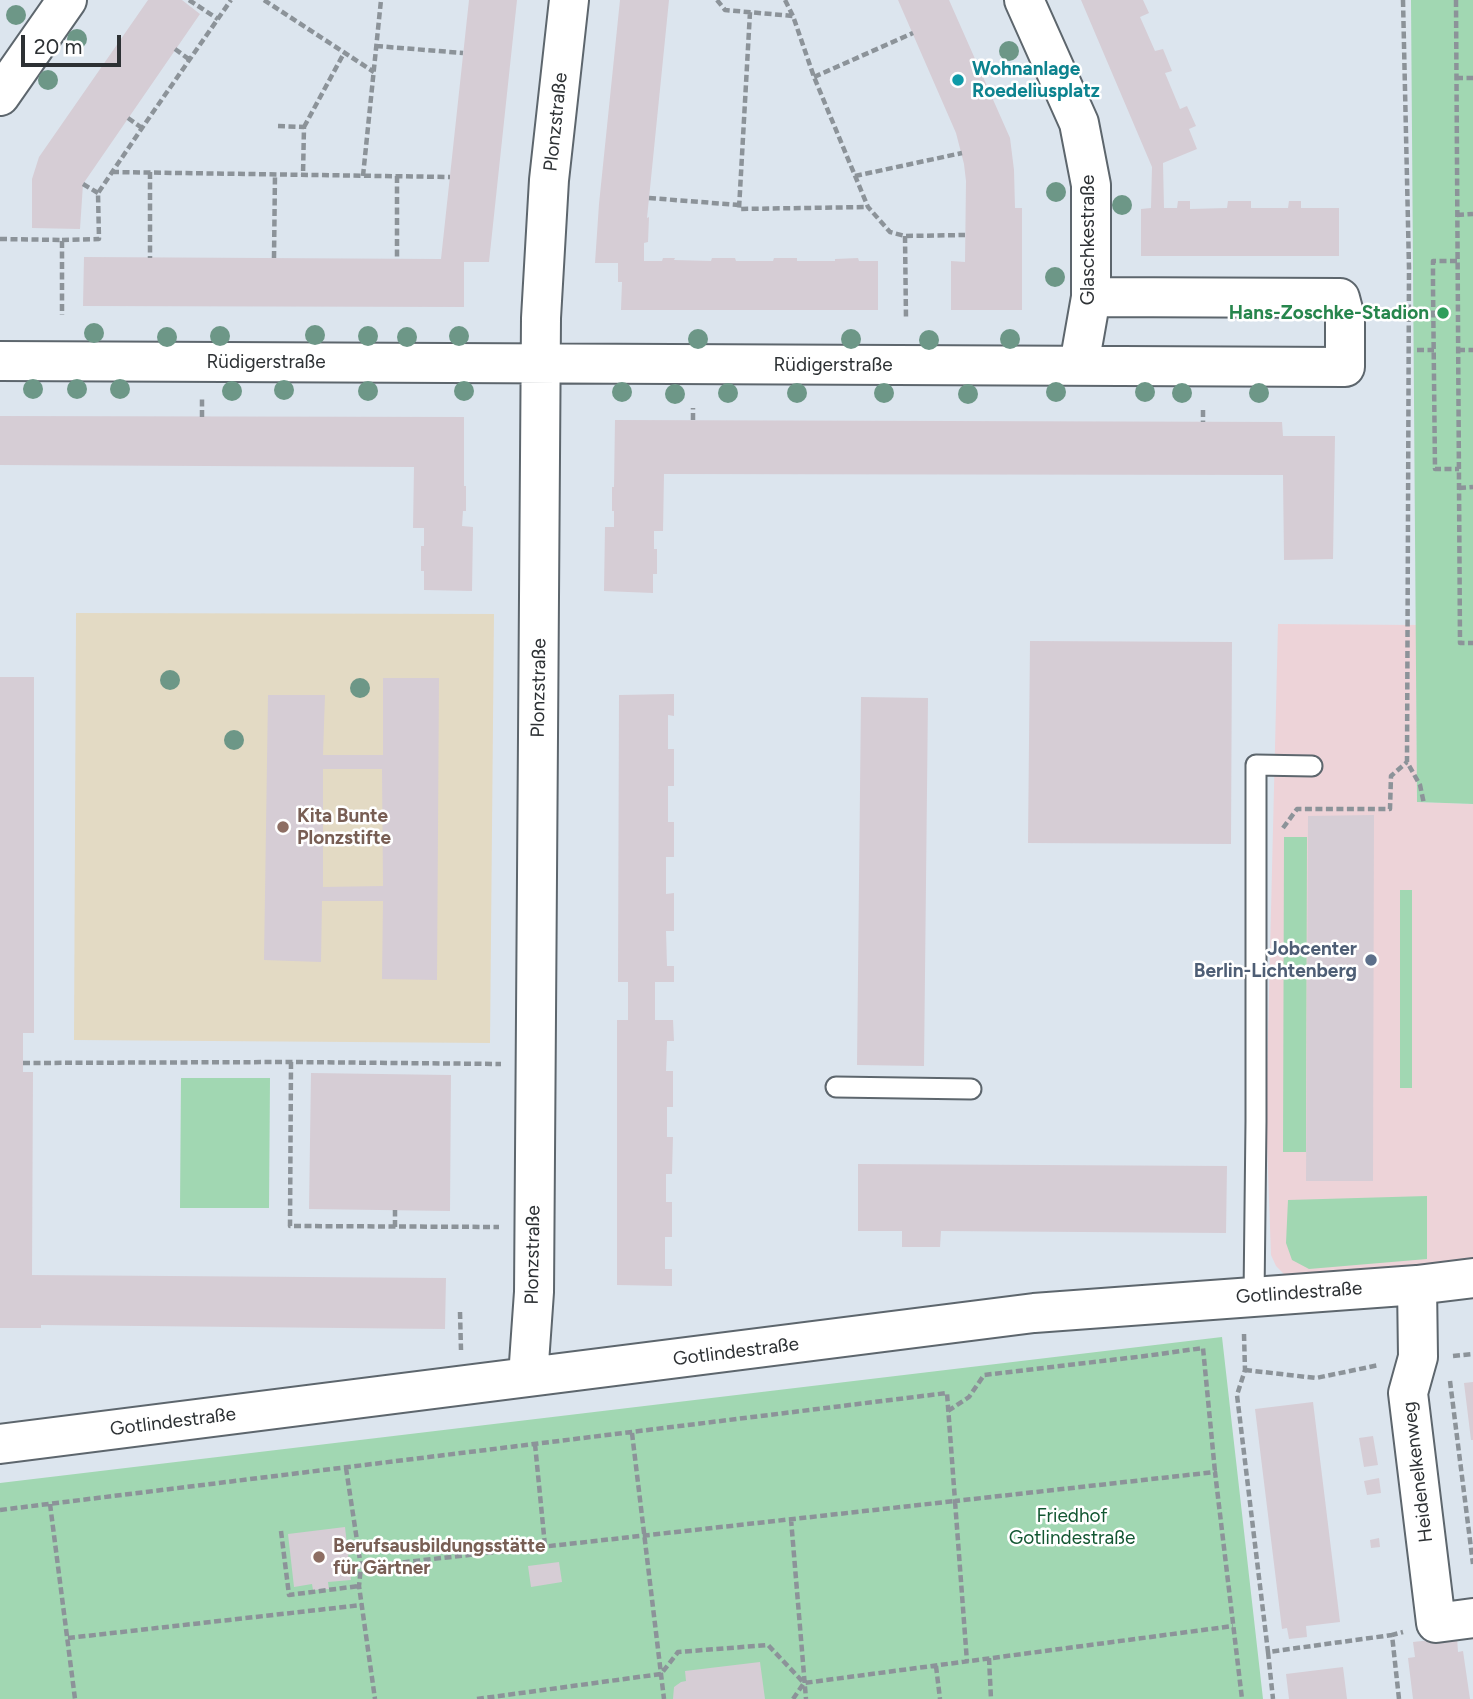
<!DOCTYPE html>
<html>
<head>
<meta charset="utf-8">
<style>
  body { margin:0 }
  #map { position:relative; width:1473px; height:1699px; overflow:hidden; background:#dce5ee; font-family:Figtree,sans-serif }
  canvas { display:block }
  .scale { position:absolute; left:21px; top:35px; width:100px; height:32px; box-sizing:border-box; border:4px solid #2d3134; border-top:0; padding-left:9px; font-size:21px; line-height:24px; white-space:nowrap; color:#2d3134; -webkit-text-stroke:5px #fff; paint-order:stroke }
</style>
</head>
<body>
<div id="map">
<canvas width="1473" height="1699"></canvas>
<div class="scale">20 m</div>
</div>
<script>
const c = document.querySelector('canvas').getContext('2d');
c.lineJoin = 'round';
function fill(path, color) { c.fillStyle = color; c.fill(path, 'evenodd'); }
function strokePath(path, color, width, dash) { c.strokeStyle = color; c.lineWidth = width; c.lineCap = dash ? 'butt' : 'round'; c.setLineDash(dash || []); c.stroke(path); }
function drawText(font, color, halo, rows, align = 'center') {
  c.font = font + ' Figtree,sans-serif'; c.lineWidth = 5; c.setLineDash([]); c.textBaseline = 'middle'; c.strokeStyle = halo; c.fillStyle = color; for (const [text, x, y, turn = 0] of rows) {
    c.save(); c.translate(x, y); c.rotate((+turn || 0) * Math.PI / 180); c.textAlign = isNaN(turn) ? turn : align; if (halo) c.strokeText(text, 0, 0); c.fillText(text, 0, 0); c.restore();
  }
}
const commercial = new Path2D(`
  M1278,624L1416,625L1417,802L1473,804V1261L1297,1278L1286,1276L1276,1266L1271,1255L1266,1116Z`);
const education = new Path2D(`
  M76,613L494,614L490,1043L74,1040Z`);
const green = new Path2D(`
  M1411,0H1473V804L1417,802Z
  M1284,837H1307L1306,1152H1283Z
  M1400,890H1412V1088H1400Z
  M181,1078H270L269,1208H180Z
  M1427,1196V1259L1309,1269L1292,1260L1286,1243L1288,1200Z
  M1222,1337L1263,1699H0V1483Z`);
const building = new Path2D(`
  M148,0H182L200,14L83,184L80,229L32,228V179L39,157Z
  M469,0H517L489,262H464V307L83,306L84,257L441,259Z
  M620,0H669L647,218L649,217L648,242L644,243V261H662L663,258H675L674,260L711,261L712,258H735L736,261H773L774,258H797V261H835V259L858,258L859,261H878V310H621L622,282H618V263H595L599,204Z
  M898,0H949L1010,138L1014,170L1015,208H1022V310H951V261L965,262L966,181L964,164L956,133Z
  M1081,0H1143L1149,13L1140,17L1155,51L1163,49L1172,71L1165,73L1180,109L1187,106L1196,126L1189,129L1197,149L1163,163L1164,208H1177L1178,201H1190V209L1227,208L1228,201H1251V208H1288L1289,201H1301V208H1339V256H1141V209L1151,208L1152,167Z
  M0,416L464,417V486H466V511H463L462,526L473,527L472,591L424,590V571H421V546H424V528H413L414,467L0,465Z
  M615,420L1282,422L1283,436H1335L1333,559L1284,560L1283,475L664,474L663,531H654V549H657V574H653V593L604,591L605,527H614V511H612V487H614Z
  M1030,641L1232,642L1231,844L1028,843Z
  M0,677H34V1033H23V1072H33L32,1275L446,1278L445,1329L41,1325V1328H0Z
  M383,678H439L437,980L382,979L383,901H322L321,962L264,960L268,695H325L323,755H383ZM323,769H382L383,886L323,887Z
  M674,694V716L668,715V749H674V786H668V822H674V857H666V894L674,893V931H666L667,966H674V982H655V1020H673L674,1041H667L666,1071H673V1107H667V1137H673L672,1174H666V1202H672V1237H665V1269H672V1286L617,1285V1020H628V982H618L619,695Z
  M861,697L928,698L924,1066L857,1065Z
  M1374,815L1373,1181H1306L1308,816Z
  M311,1073L451,1075L450,1211L309,1209Z
  M858,1164L1227,1166L1226,1233L941,1231L940,1247H902V1231H858Z
  M1473,1382V1440H1471L1464,1383Z
  M1313,1402L1340,1622L1306,1626L1307,1637L1289,1639L1287,1628L1282,1629L1255,1409Z
  M1373,1436L1378,1465L1364,1467L1359,1438Z
  M1379,1478L1381,1493L1367,1495L1364,1481Z
  M345,1527L351,1580L328,1582L329,1589L313,1590L312,1584L294,1587L288,1534Z
  M1379,1538L1380,1547L1371,1548L1370,1540Z
  M559,1562L562,1582L531,1587L528,1566Z
  M1457,1637L1458,1652L1463,1651L1470,1699H1413L1408,1658L1415,1657L1413,1642Z
  M760,1662L765,1699H673L674,1687L681,1682L686,1681L685,1671Z
  M1343,1667L1347,1699H1289L1286,1674Z`);
const path = new Path2D(`
  M189,0L218,19
  M264,0L374,72
  M717,0L725,10L793,16
  M785,0L793,16L814,77L868,207L890,232L905,236L965,235
  M1403,0L1409,268L1407,762L1420,785L1424,804
  M1456,0L1460,643H1473
  M750,12L739,209L868,207
  M376,46L463,53
  M175,49L190,60
  M814,77L913,33
  M1456,78H1473
  M128,118L142,128
  M278,126L304,127L303,175
  M304,127L344,53
  M112,172L450,177
  M150,172V258
  M363,176L381,0
  M397,176V258
  M855,176L962,153
  M83,184L98,193
  M649,198L739,205
  M1457,215L1473,214
  M905,236L906,319
  M0,239L62,240V315
  M62,240L99,239L98,193L142,128L231,0
  M274,258L275,174
  M1457,261H1433V287L1435,469H1459
  M1417,350H1434
  M1458,350H1473
  M1203,410V422
  M202,417V398
  M693,420V408
  M1459,488L1473,487
  M1283,828L1297,809H1390L1391,776L1407,762
  M291,1062L290,1226L499,1227
  M23,1063L291,1062L501,1064
  M395,1227V1210
  M460,1312L461,1350
  M1244,1334L1245,1370L1237,1395L1268,1652L1392,1635
  M1453,1356L1473,1354
  M1245,1370L1316,1378L1379,1365
  M1450,1381L1473,1564
  M948,1411L969,1397L984,1375L1145,1356L1203,1348L1215,1472
  M632,1433L664,1699
  M535,1444L545,1546
  M346,1468L361,1567L359,1586L375,1699
  M50,1504L75,1699
  M0,1510L947,1393L955,1501L1215,1472L1242,1699
  M791,1519L806,1699
  M281,1531L289,1595L359,1586
  M361,1567L955,1501L967,1662
  M68,1638L362,1605
  M1268,1652L1273,1699
  M989,1658L991,1699
  M936,1666L940,1699
  M477,1699L661,1674L678,1652L768,1645L804,1683
  M793,1699L804,1683L1233,1626
  M1399,1699L1392,1635L1403,1632`);
const service = new Path2D(`
  M836,1087L971,1089
  M1254,1297L1256,1121V765L1312,766`);
const minor = new Path2D(`
  M1024,0L1079,123L1091,185V297L1079,365
  M0,361L1345,367V317L1340,298L1091,297
  M1417,1285L1418,1357L1408,1393L1436,1623L1473,1618
  M528,1377L534,1292L541,318L549,180L569,0
  M0,1444L1034,1313L1417,1285L1473,1278`);
const tertiary = new Path2D(`
  M0,96L67,0`);
const trees = [
  [16,15],
  [77,39],
  [1009,51],
  [48,80],
  [1056,192],
  [1122,205],
  [1055,277],
  [94,333],
  [315,335],
  [220,336],
  [368,336],
  [459,336],
  [167,337],
  [407,337],
  [698,339],
  [851,339],
  [1010,339],
  [929,340],
  [33,389],
  [77,389],
  [120,389],
  [284,390],
  [232,391],
  [368,391],
  [464,391],
  [622,392],
  [1056,392],
  [1145,392],
  [728,393],
  [797,393],
  [884,393],
  [1182,393],
  [1259,393],
  [675,394],
  [968,394],
  [170,680],
  [360,688],
  [234,740]
];
const markers = [
  [958,80,7,"#0f9aa8"],
  [1443,313,7,"#2e9e5b"],
  [283,827,7,"#8d6e63"],
  [1371,960,7,"#5c6f8a"],
  [319,1557,7,"#8d6e63"]
];
const cultureNames = [
  ["Wohnanlage",972,69],
  ["Roedeliusplatz",972,91]
];
const streetNames = [
  ["Plonzstraße",556,122,-84],
  ["Glaschkestraße",1088,240,-90],
  ["Rüdigerstraße",266,362],
  ["Rüdigerstraße",833,365],
  ["Plonzstraße",539,688,-89],
  ["Plonzstraße",533,1255,-89],
  ["Gotlindestraße",1299,1293,-4],
  ["Gotlindestraße",736,1352,-7],
  ["Gotlindestraße",173,1422,-7],
  ["Heidenelkenweg",1418,1472,-97]
];
const leisureNames = [
  ["Hans-Zoschke-Stadion",1429,313]
];
const educationNames = [
  ["Kita Bunte",297,816],
  ["Plonzstifte",297,838],
  ["Berufsausbildungsstätte",333,1546],
  ["für Gärtner",333,1568]
];
const serviceNames = [
  ["Jobcenter",1357,949],
  ["Berlin-Lichtenberg",1357,971]
];
const parkNames = [
  ["Friedhof",1072,1516],
  ["Gotlindestraße",1072,1538]
];
fill(commercial, '#edd3d8');
fill(education, '#e3dac4');
fill(green, '#a1d7b2');
fill(building, '#d6cdd5');
strokePath(service, '#5d666d', 23);
strokePath(minor, '#5d666d', 42);
strokePath(tertiary, '#5d666d', 42);
strokePath(path, '#8c9399', 4.5, [7, 3.5]);
strokePath(service, '#fff', 19);
strokePath(minor, '#fff', 38);
strokePath(tertiary, '#fff', 38);
c.fillStyle = '#6d9787';
for (const [x, y] of trees) { c.beginPath(); c.arc(x, y, 10, 0, 2 * Math.PI); c.fill(); }
for (const [x, y, r, color] of markers) { const dot = new Path2D(); dot.arc(x, y, r, 0, 2 * Math.PI); c.fillStyle = color; c.fill(dot); strokePath(dot, '#fff', 2.5); }
drawText('bold 19px', '#0d838f', '#fff', cultureNames, 'left');
drawText('19px', '#2d3134', '#fff', streetNames);
drawText('bold 19px', '#27864d', '#fff', leisureNames, 'right');
drawText('bold 19px', '#785e54', '#fff', educationNames, 'left');
drawText('bold 19px', '#4e5e75', '#fff', serviceNames, 'right');
drawText('19px', '#135732', '#fff', parkNames);
</script>
</body>
</html>
